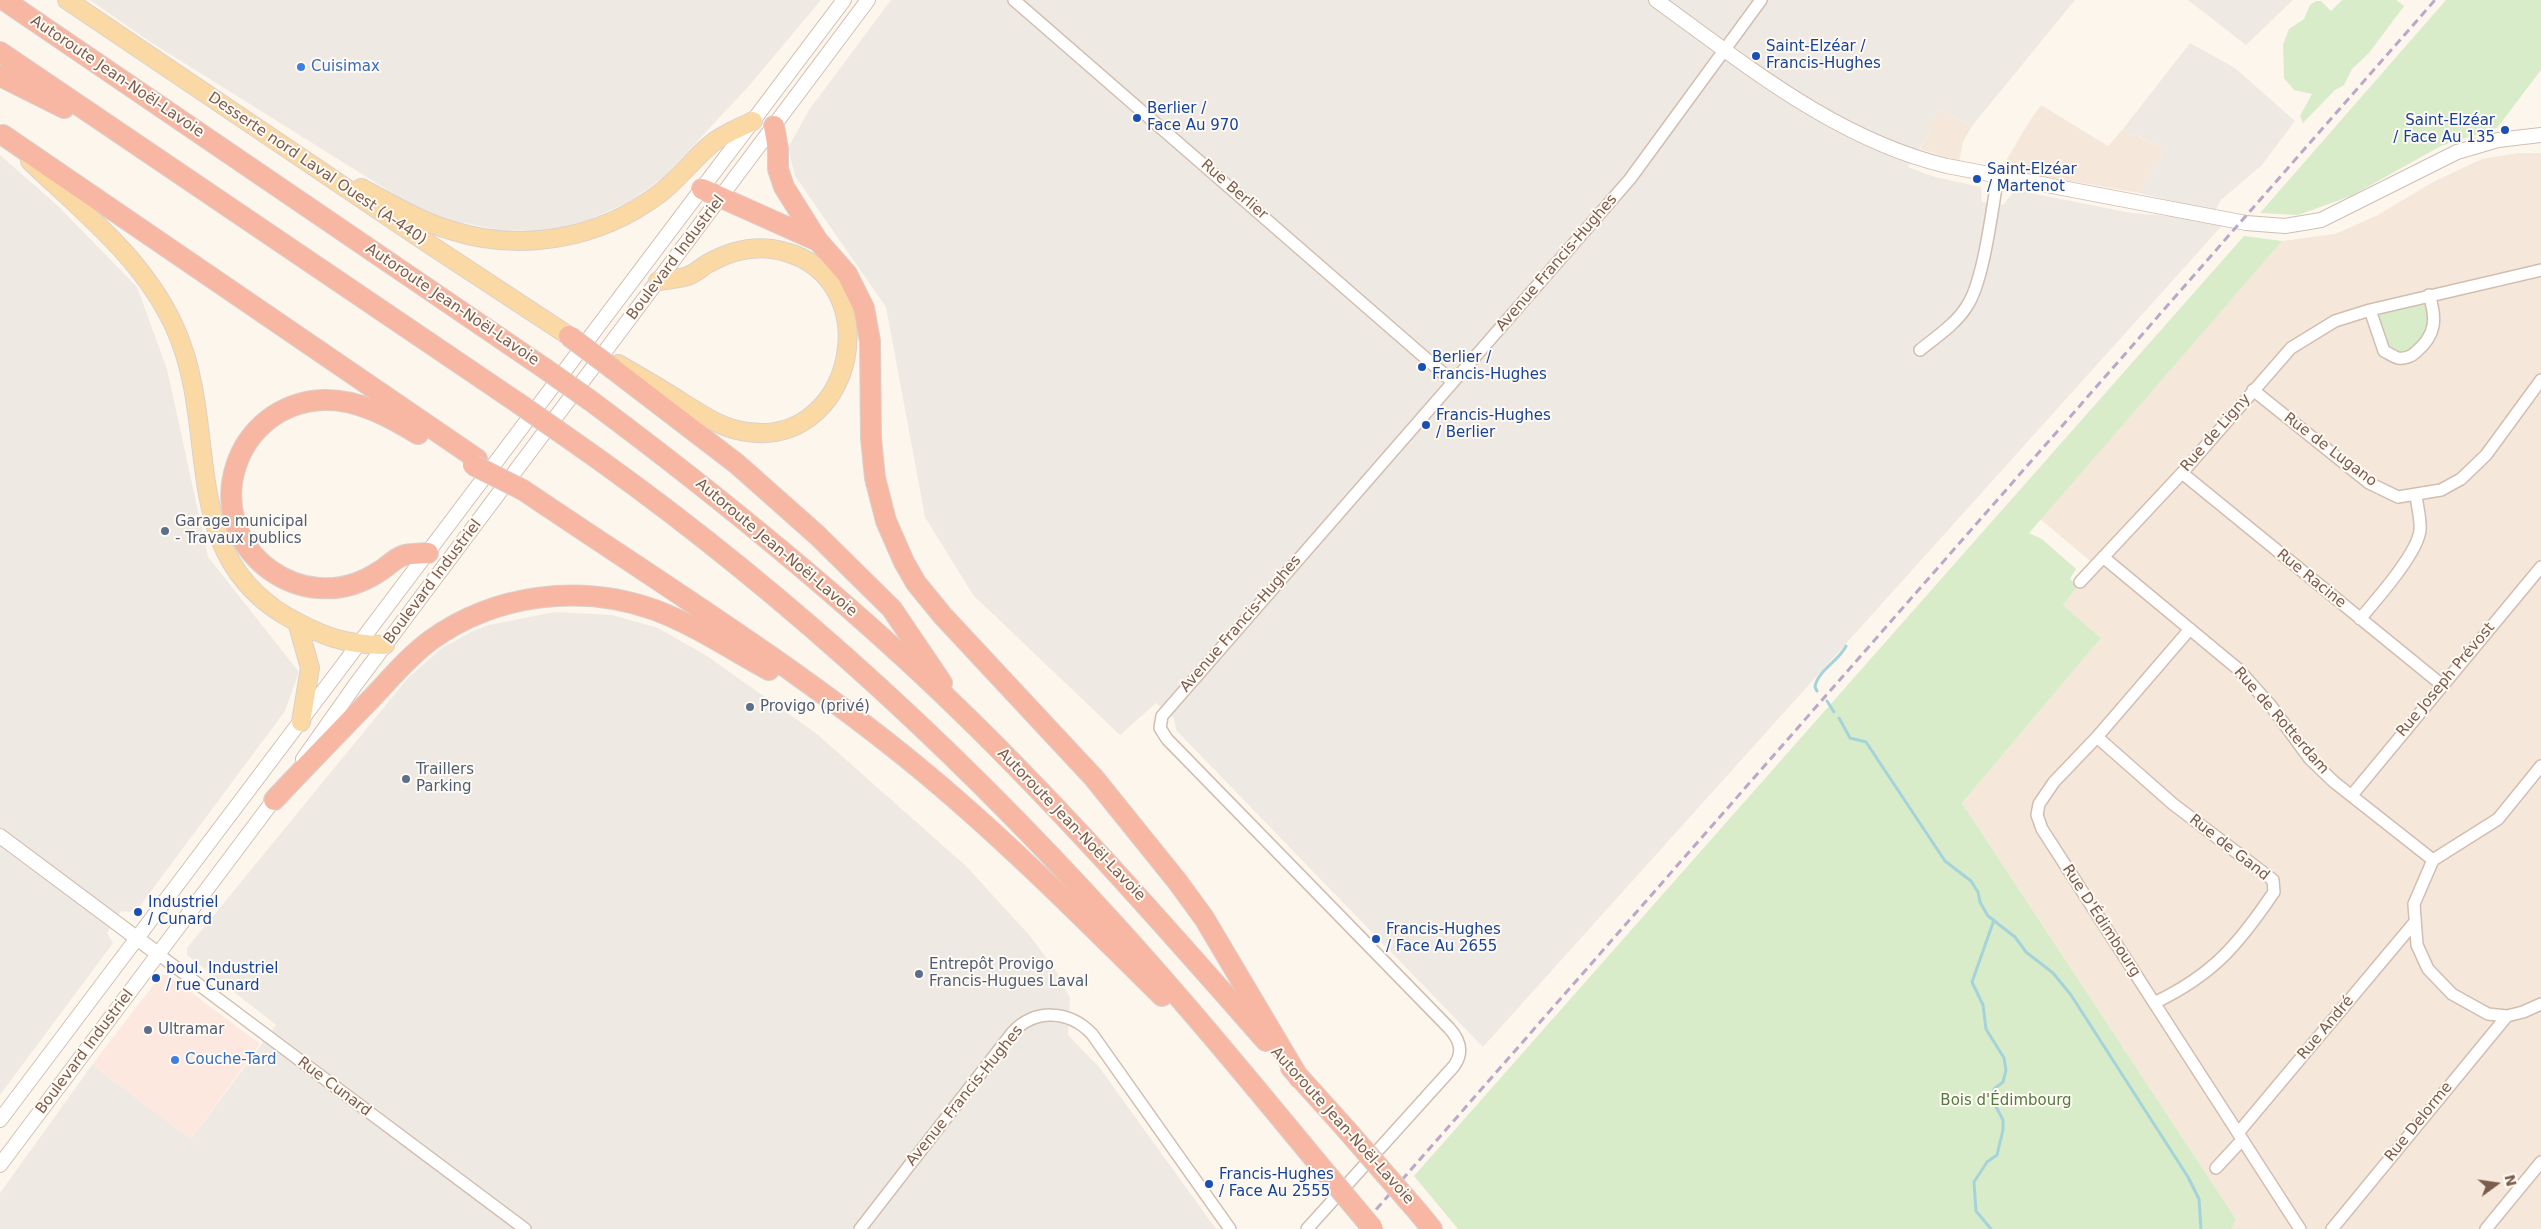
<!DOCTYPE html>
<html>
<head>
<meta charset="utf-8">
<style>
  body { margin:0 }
  #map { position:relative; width:2541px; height:1229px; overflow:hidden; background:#fdf6ec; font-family:"DejaVu Sans",sans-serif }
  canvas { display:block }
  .north { position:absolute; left:2471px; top:1159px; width:50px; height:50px; -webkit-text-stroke:4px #fffaf3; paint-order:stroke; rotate:76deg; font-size:14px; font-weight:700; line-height:20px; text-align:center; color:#7a5c4d }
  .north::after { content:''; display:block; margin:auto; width:18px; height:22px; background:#7a5c4d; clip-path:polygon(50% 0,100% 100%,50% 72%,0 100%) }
</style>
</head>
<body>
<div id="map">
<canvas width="2541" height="1229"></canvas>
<div class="north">N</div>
</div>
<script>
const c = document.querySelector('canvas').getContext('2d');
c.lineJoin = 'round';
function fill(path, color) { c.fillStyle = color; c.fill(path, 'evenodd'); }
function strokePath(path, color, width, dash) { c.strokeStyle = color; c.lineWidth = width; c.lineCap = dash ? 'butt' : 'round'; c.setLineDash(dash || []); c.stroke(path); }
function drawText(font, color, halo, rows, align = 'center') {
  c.font = font + ' "DejaVu Sans",sans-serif'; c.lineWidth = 4; c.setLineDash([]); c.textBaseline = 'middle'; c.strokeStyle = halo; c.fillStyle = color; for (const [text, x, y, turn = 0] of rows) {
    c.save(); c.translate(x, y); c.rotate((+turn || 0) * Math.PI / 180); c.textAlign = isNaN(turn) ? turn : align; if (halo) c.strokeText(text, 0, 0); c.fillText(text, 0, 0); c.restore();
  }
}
const residential = new Path2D(`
  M2041,105L2108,146L2123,129L2130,135L2138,136L2163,149L2160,158L2139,193L2001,169L2029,122Z
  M1939,109L1972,126L1963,142L1959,161L1920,149L1930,132L1926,129Z
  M2519,153H2541V1229H2230L2236,1219L1962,803L2101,638L2063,605L2095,565L2039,518L2282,241L2335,234L2376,216L2433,182L2482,159Z`);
const commercial = new Path2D(`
  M161,975H168L260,1044L191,1139L92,1065Z`);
const industrial = new Path2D(`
  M90,0H821L748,87L664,177L629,202L586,221L545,231L499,230L449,220L413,206L149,41Z
  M891,0H2075L1972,126L1939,109L1927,129L1930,132L1908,167L1935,177L1981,187L1982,202L2003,205L2015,190L2131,213L2227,220L1483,1047L1176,730L1174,718L1156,703L1120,735L973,595L925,517L886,307L795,176L788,148L809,110Z
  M2188,0H2293L2246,45Z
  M2190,43L2235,68L2295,121L2262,165L2221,200L2215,211L2139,193L2160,158L2163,149L2139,136L2130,135L2123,129Z
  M0,155L59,207L137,287L167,369L208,557L299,672L285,711L140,906L130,912L121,911L107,933L113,943L0,1095Z
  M555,612L612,615L658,628L707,656L817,734L967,867L1030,936L1056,971L1070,998L1068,1035L1099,1067L1216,1229H0V1193L92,1065L191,1139L276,1025L187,955V948L408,678L442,648L473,631L489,625Z`);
const green = new Path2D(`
  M2342,0H2396L2404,6L2369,53L2352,69L2344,85L2335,90L2303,123L2300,116L2312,94L2294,90L2284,78L2283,45L2289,29L2304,19L2310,5L2316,1H2321L2331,11Z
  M2446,0H2541V70L2497,128L2441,146L2351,196L2298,215L2260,213Z
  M2244,236L2282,241L2029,533L2042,539L2076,569L2070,579L2078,586L2063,605L2101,638L1962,803L2236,1219L2231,1229H1458L1414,1176Z
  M2421,303L2428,306C2434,340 2397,375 2383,335C2380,328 2378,323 2379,316L2384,312Z`);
const stream = new Path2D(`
  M1817,691L1815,687C1817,671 1839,661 1846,646
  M1827,701L1834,712
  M1839,718L1850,738L1866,742L1945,861L1971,881L1978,892L1980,902L1988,916L2015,937L2026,952L2053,973L2071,995L2188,1177L2199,1199L2201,1229
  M1991,1229L1976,1211L1974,1182L1987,1162L1997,1155L2003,1130V1120L1992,1099L1994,1089L2003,1082L2006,1070L2004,1058L1986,1029L1983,1005L1972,982L1994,920`);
const minor = new Path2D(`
  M1014,0L1453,382
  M2370,310L2384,351C2388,353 2394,357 2398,358C2405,359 2412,356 2416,352C2436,335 2437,319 2429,295
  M1920,350C1936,337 1956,324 1967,306C1984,281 1992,208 1998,176
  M2253,390L2369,483L2398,497L2441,490L2461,479L2486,455L2541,380
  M2182,473L2442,685
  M2103,557L2238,669L2271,706L2310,759L2334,782L2433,860
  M2080,582L2182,473L2291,348L2335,321L2370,310L2541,270
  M2360,619C2376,600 2418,553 2420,530C2421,519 2417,506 2416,495
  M2190,629L2097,737L2054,782L2039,804L2037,815L2042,829L2300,1229
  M2097,737L2173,804L2273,880L2274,892C2238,945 2213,975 2154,1003
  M2352,795L2541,567
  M2433,860L2414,904L2417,945L2428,969L2452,994L2488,1014L2507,1016L2523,1012L2541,1004
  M2433,860L2498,819L2541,766
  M158,954L525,1229
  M2238,1133L2414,923
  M2216,1168L2242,1140
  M860,1229L1012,1033C1035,1008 1069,1010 1092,1034L1230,1229
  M1307,1229L1454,1066C1464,1052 1460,1040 1449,1028L1167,739L1160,728L1162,716L1630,179L1761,0
  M2332,1229L2507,1016
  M2486,1229L2541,1162`);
const tertiary = new Path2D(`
  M1656,0C1746,65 1837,140 1947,166L2246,223L2285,226L2321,220L2457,152L2498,140L2541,135
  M303,759L356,684L868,0
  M0,836L158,954
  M0,1120L844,0
  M0,1165L279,793`);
const primary = new Path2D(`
  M67,0L423,240L569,336
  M30,161C83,212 144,259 175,328C221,429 176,551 286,616C321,636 345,645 385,645
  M361,188C390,203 419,221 450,230C521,253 599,239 659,194C678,180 692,160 710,145C722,134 740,128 753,121
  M618,364C639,376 660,388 680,401C698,412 716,425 737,430C857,459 895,268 772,249C749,246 726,253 707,264C701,268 694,274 688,276C678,279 667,280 658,281
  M297,622L310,668L301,722`);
const motorway = new Path2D(`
  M4,0L544,368
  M0,52L518,403
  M0,76L64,108
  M774,126L778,149V169L784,187L818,241L847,274L864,308L870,341L871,438L875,478L886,521L904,562L916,583L943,616L1094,778L1177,881L1204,918L1299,1078
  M3,135L477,459
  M702,189L818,241
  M613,369L737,464L817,535L892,609L942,683
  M591,401C713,492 833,589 944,695C1058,804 1162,923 1266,1041
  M418,434C390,417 358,399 324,400C234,403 197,517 270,570C284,580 302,587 319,588C341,590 362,583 380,571C387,567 394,559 402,556C409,553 420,554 428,553
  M564,435C766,575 950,743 1114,924C1184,1001 1250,1081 1316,1161
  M523,490C656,580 795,666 919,768C1005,839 1083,918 1162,996
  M274,800C306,766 339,732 371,699C391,678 408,657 431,640C495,594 581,583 655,610C695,625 732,650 769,670
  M1291,1068L1345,1128
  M1418,1212L1432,1229`);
const rail = new Path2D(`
  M1359,1229L2435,0`);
const motorwayBridge = new Path2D(`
  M569,336L613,369
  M544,368L591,401
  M518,403L564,435
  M473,465L523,490
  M1345,1128L1418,1212
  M1316,1161L1373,1229`);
const markers = [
  [1756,56,5,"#1a4fb4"],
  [301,67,5,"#3f7fe0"],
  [1137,118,5,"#1a4fb4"],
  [2505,130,5,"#1a4fb4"],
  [1977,179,5,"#1a4fb4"],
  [1422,367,5,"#1a4fb4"],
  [1426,425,5,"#1a4fb4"],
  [165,531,5,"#5c6f8a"],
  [750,707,5,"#5c6f8a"],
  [406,779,5,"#5c6f8a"],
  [138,912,5,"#1a4fb4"],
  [1376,939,5,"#1a4fb4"],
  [919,974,5,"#5c6f8a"],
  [156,978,5,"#1a4fb4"],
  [148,1030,5,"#5c6f8a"],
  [175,1060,5,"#3f7fe0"],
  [1209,1184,5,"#1a4fb4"]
];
const transitNames = [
  ["Saint-Elzéar /",1766,47],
  ["Francis-Hughes",1766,64],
  ["Berlier /",1147,109],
  ["Face Au 970",1147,126],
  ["Saint-Elzéar",2495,121,"right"],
  ["/ Face Au 135",2495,138,"right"],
  ["Saint-Elzéar",1987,170],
  ["/ Martenot",1987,187],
  ["Berlier /",1432,358],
  ["Francis-Hughes",1432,375],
  ["Francis-Hughes",1436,416],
  ["/ Berlier",1436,433],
  ["Industriel",148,903],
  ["/ Cunard",148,920],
  ["Francis-Hughes",1386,930],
  ["/ Face Au 2655",1386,947],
  ["boul. Industriel",166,969],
  ["/ rue Cunard",166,986],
  ["Francis-Hughes",1219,1175],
  ["/ Face Au 2555",1219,1192]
];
const shopNames = [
  ["Cuisimax",311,67],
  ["Couche-Tard",185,1060]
];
const streetNames = [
  ["Autoroute Jean-Noël-Lavoie",117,77,34],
  ["Desserte nord Laval Ouest (A-440)",317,169,34],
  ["Rue Berlier",1234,190,41],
  ["Boulevard Industriel",676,258,-53],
  ["Avenue Francis-Hughes",1557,263,-49],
  ["Autoroute Jean-Noël-Lavoie",452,305,34],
  ["Rue de Ligny",2216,433,-49],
  ["Rue de Lugano",2330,450,37],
  ["Autoroute Jean-Noël-Lavoie",776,548,40],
  ["Rue Racine",2311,579,39],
  ["Boulevard Industriel",433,582,-53],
  ["Avenue Francis-Hughes",1241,624,-49],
  ["Rue Joseph Prévost",2446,680,-50],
  ["Rue de Rotterdam",2281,721,49],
  ["Autoroute Jean-Noël-Lavoie",1071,825,46],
  ["Rue de Gand",2229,848,38],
  ["Rue D'Édimbourg",2101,921,57],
  ["Rue André",2326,1028,-50],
  ["Boulevard Industriel",85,1052,-53],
  ["Rue Cunard",334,1087,37],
  ["Avenue Francis-Hughes",965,1096,-51],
  ["Rue Delorme",2419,1122,-51],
  ["Autoroute Jean-Noël-Lavoie",1342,1126,48]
];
const serviceNames = [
  ["Garage municipal",175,522],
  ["- Travaux publics",175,539],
  ["Provigo (privé)",760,707],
  ["Traillers",416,770],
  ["Parking",416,787],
  ["Entrepôt Provigo",929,965],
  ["Francis-Hugues Laval",929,982],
  ["Ultramar",158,1030]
];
const parkNames = [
  ["Bois d'Édimbourg",2006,1101]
];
fill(residential, '#f5e8da');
fill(commercial, '#fde8e0');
fill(industrial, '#efe9e4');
fill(green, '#d8ecc9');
strokePath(stream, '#a5d3da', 3);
strokePath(minor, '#d1beb0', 14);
strokePath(tertiary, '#d1beb0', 16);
strokePath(primary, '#dad1cd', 20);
strokePath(motorway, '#dad1cd', 22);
strokePath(minor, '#fff', 11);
strokePath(tertiary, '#fff', 14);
strokePath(primary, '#fbd9a5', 18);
strokePath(motorway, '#f7b7a3', 20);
strokePath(rail, '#b9a8c9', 3, [8, 5]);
strokePath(motorwayBridge, '#dad1cd', 22, []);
strokePath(motorwayBridge, '#f7b7a3', 20);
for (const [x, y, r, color] of markers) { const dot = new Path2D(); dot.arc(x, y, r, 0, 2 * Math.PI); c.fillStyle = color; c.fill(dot); strokePath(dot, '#fffaf3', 2); }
drawText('15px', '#164399', '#fffaf3', transitNames, 'left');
drawText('15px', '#366cbe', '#fffaf3', shopNames, 'left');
drawText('15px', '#7a5c4d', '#fffaf3', streetNames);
drawText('15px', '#4e5e75', '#fffaf3', serviceNames, 'left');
drawText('15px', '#537a41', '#fffaf3', parkNames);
</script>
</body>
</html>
